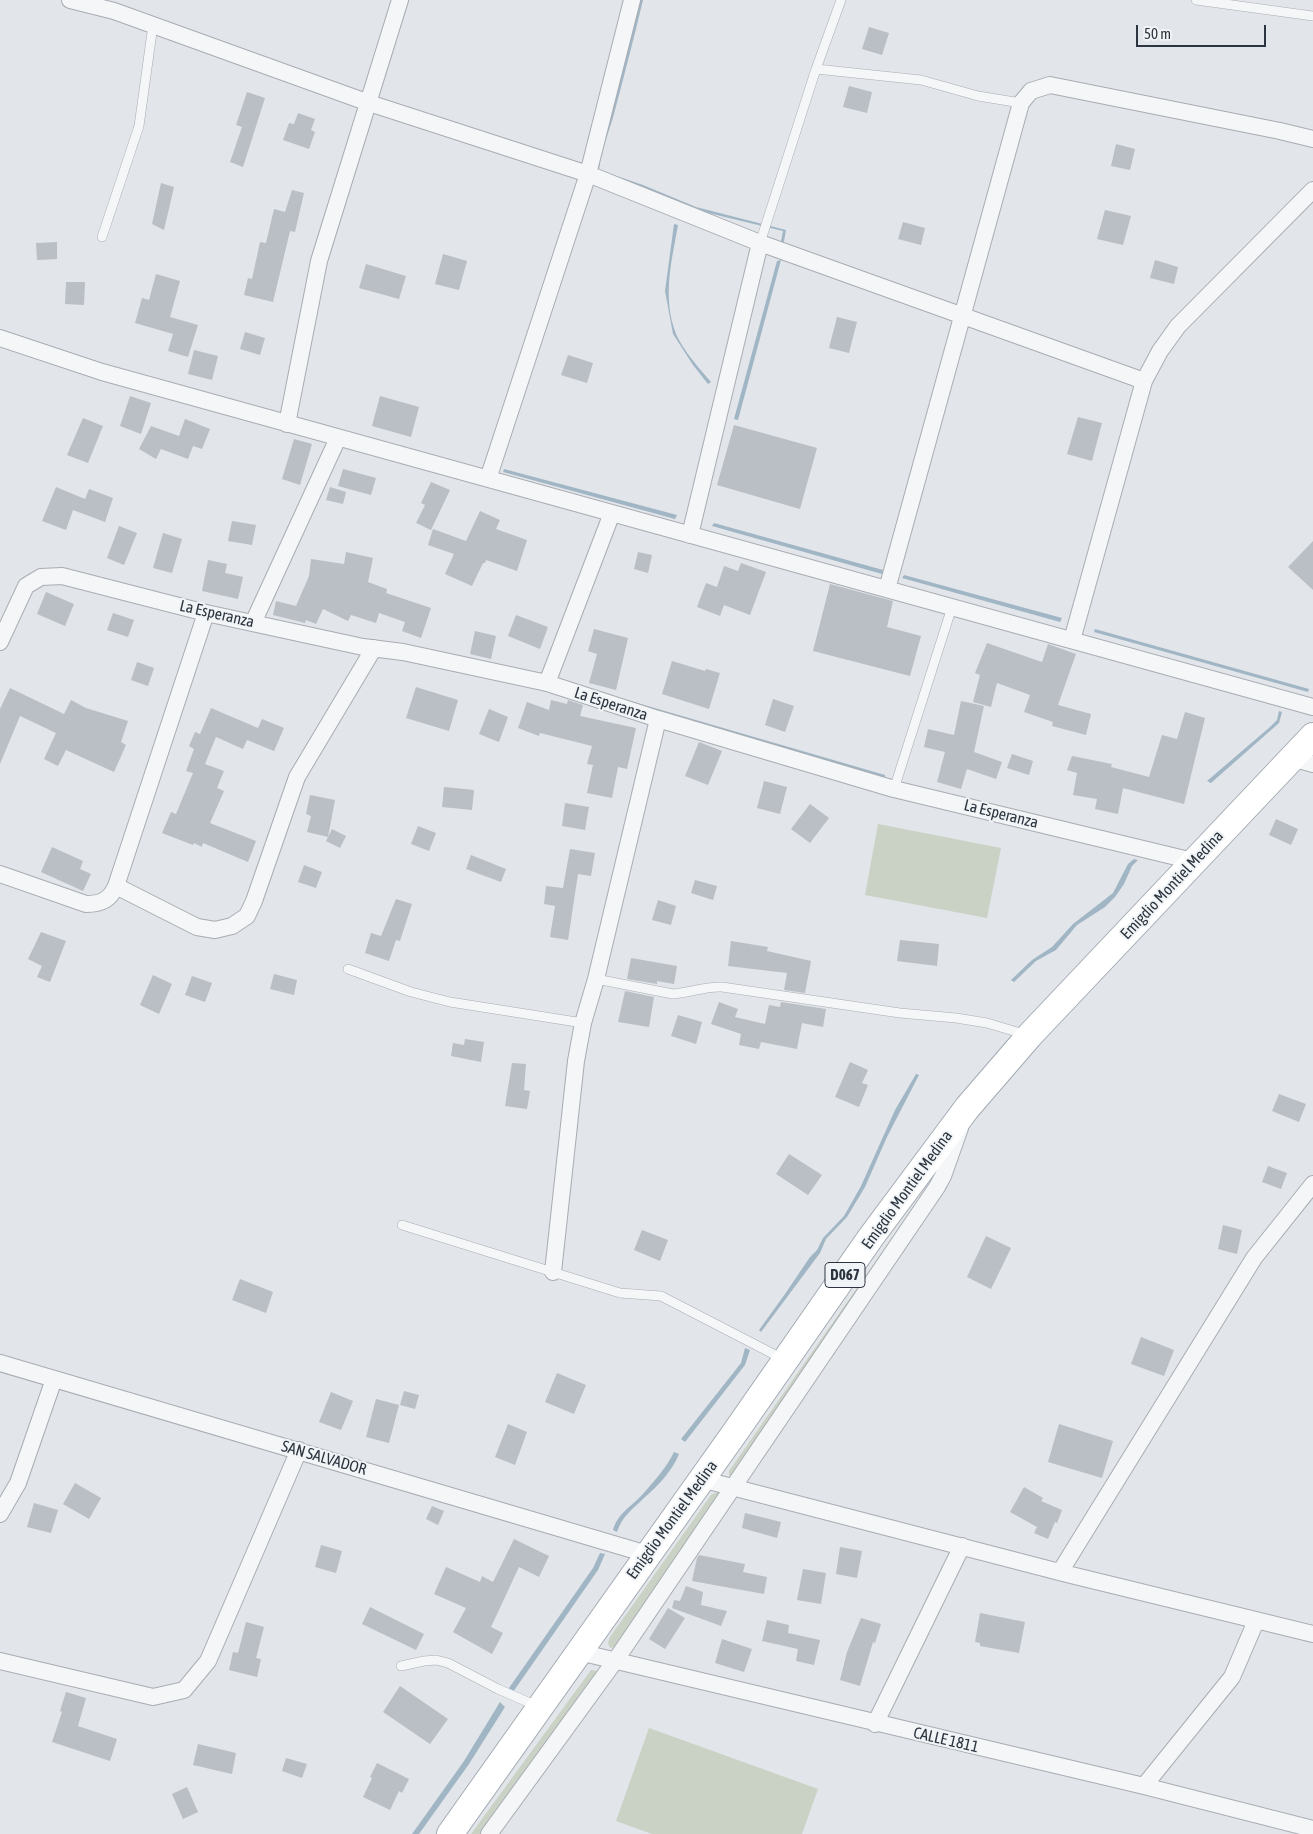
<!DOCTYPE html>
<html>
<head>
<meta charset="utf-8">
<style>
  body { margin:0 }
  #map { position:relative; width:1313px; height:1834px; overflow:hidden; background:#e2e5e9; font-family:"Asap Condensed",sans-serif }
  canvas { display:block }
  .scale { position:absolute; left:1136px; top:25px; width:130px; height:22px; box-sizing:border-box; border:2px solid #2c353f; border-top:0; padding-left:6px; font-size:15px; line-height:18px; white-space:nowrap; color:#2c353f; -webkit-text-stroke:4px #f1f4f6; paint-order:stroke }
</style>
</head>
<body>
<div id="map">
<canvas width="1313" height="1834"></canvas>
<div class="scale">50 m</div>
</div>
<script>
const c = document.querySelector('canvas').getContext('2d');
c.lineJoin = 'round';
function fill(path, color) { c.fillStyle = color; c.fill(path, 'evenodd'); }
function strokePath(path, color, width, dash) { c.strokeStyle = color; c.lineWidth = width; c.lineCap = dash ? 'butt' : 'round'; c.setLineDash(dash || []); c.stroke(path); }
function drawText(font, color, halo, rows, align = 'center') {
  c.font = font + ' "Asap Condensed",sans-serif'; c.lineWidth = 4; c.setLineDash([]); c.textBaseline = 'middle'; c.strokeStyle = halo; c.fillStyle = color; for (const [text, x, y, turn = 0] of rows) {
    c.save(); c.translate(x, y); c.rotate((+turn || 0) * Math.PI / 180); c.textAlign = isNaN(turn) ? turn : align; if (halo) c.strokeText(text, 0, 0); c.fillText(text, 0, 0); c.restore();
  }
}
const green = new Path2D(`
  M878,824L1001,848L987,918L865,895Z
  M938,1172L731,1476L729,1475V1471Z
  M717,1492H720L615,1647L610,1648L608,1643L610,1637L711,1495Z
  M591,1670L597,1671L596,1677L480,1834H471Z
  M649,1728L818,1789L802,1834H652L616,1821Z`);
const water = new Path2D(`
  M639,0H643C634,38 624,76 614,114C609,132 601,151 599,170L643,185L696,207L786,230L783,247H780L783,231L696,210L595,171Z
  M674,224L678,225C672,259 663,294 674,328C679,346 699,368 711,382L708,384L693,365L673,334L665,291Z
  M781,260L738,420L734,419L777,261Z
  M504,469L677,515L675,519L503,472Z
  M714,523L883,570L882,574L712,526Z
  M904,575L1062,618L1060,622L902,578Z
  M1095,629L1309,689L1308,692L1094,632Z
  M565,682L885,775V778L565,684Z
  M1279,711L1282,712L1279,723L1211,783L1207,781L1270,727L1277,720Z
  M1134,859L1138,860L1132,866L1124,884L1115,897L1105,907L1077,925L1056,950L1036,961L1014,982L1011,980L1032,960L1052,947L1073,924L1113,893L1128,864Z
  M916,1074L919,1075L887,1137L865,1187L847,1217L826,1239L820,1253L761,1332L759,1330L785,1294L810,1257L817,1250L823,1238L844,1216L861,1186L895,1110Z
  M745,1348L750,1350L745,1365L685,1442L681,1439L741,1363Z
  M674,1452L679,1454C673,1470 657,1487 644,1498C633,1509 622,1516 617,1532L613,1530C618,1513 631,1507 643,1494C654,1481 667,1467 674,1452Z
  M600,1553L605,1554L598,1570L513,1692L509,1688L593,1568Z
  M500,1702L505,1707L469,1764L419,1834H412L464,1761Z`);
const building = new Path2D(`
  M869,27L889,33L882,55L862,49Z
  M849,86L872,92L867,113L843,107Z
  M247,92L265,98L243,167L230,162L242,127L236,125Z
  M298,113L315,119L311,130L315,132L309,149L283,140L289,123L294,124Z
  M1116,144L1135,149L1130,170L1111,166Z
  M161,183L174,187L164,230L152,224Z
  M292,190L304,193L295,232L290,231L273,302L244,295L248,278L252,279L260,242L266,243L274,209L285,212Z
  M1105,210L1131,216L1123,245L1097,239Z
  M903,222L925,228L921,245L898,239Z
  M57,242V259L37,260L36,243Z
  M443,254L467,261L459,290L435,284Z
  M1155,260L1178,267L1174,284L1150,278Z
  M366,264L406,276L399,299L359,288Z
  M156,274L180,281L170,317L198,325L188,357L168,351L173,334L135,323L142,298L149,300Z
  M66,282H85L84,305L65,304Z
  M837,317L857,322L849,353L829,348Z
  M245,332L265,338L260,355L240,349Z
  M194,350L218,356L212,380L188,374Z
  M568,355L593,363L587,383L561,375Z
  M130,396L151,403L141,434L120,426Z
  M380,396L419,407L411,437L372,426Z
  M1078,417L1102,423L1092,461L1067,454Z
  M83,418L103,426L88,463L67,455Z
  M185,419L210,429L202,449L193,446L188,459L161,449L156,459L139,449L151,426L179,436Z
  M734,425L817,448L800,509L717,485Z
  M294,439L312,444L300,485L282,479Z
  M343,469L376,478L371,495L338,486Z
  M431,482L450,490L431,530L416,523L425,505L421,503Z
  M56,487L85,499L89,489L113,498L105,522L73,510L66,530L42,521Z
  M330,487L346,492L343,504L326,500Z
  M480,511L500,520L496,529L527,540L517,571L486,560L485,563H483L472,586L445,574L454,554L428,545L433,529L466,541Z
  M232,521L256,525L252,545L228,541Z
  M119,526L137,533L124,565L107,558Z
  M163,533L182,539L172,573L153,568Z
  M1313,541V590L1288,567Z
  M346,552L373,558L368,582L387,589L386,593L431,608L421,638L402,631L405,622L379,613L376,623L351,615L348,621L323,609L316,624L306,620L305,623L273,615L276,601L296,606L309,576L311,559L344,564Z
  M638,552L652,555L648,573L634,569Z
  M208,560L227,564L225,573L243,577L238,599L202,591Z
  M741,563L766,572L750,615L724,605L720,616L697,607L706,583L717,587L724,566L738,571Z
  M830,584L893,601L887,627L921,636L910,676L813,651Z
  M46,592L74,604L65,626L37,614Z
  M113,613L134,620L128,637L107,630Z
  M516,615L548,627L540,649L508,636Z
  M594,629L628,638L616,690L589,683L597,654L588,651Z
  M475,631L496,636L491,659L470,654Z
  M987,643L1042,662L1048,644L1076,654L1058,705L1091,714L1086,735L1052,726L1053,722L1024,712L1030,695L997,683L991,707L973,702L980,675L975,673Z
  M672,661L705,671L706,669L720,673L709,709L662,694Z
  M137,662L154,668L148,686L131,680Z
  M416,687L458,700L449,731L406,718Z
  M10,688L64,714L71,700L86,708L128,721L121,742L126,745L114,772L66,750L58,766L44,759L56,733L20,716L0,764V709Z
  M773,699L794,706L785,732L765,725Z
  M551,700L567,704L568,700L583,705L580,716L636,728L627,769L618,767L612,798L587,793L593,765L587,764L592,746L540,733L539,736L518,728L527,702L549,710Z
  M961,701L984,706L974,752L1002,762L996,779L967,769L961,789L937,782L945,752L924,747L928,729L954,735Z
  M211,708L258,728L262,719L284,728L274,751L247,740L243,749L216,737L205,764L224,771L217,788L224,791L210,823L256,841L248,862L203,843L202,847L194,843L193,845L162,833L171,812L176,814L193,773L186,771L194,749L189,746L195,732L200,734Z
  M489,709L508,717L499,742L479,734Z
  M1185,712L1205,718L1184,804L1123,788L1118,814L1095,809L1097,799L1073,795L1077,773L1067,770L1072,756L1112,764L1111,767L1149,777L1162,735L1177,739Z
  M699,742L722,751L708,785L685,776Z
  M1012,754L1033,761L1029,775L1007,768Z
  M764,781L787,787L780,814L757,808Z
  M444,787L474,790L472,810L442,807Z
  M310,795L335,800L328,837L332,829L346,836L340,848L326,841L328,837L307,832L311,816L306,814Z
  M565,803L589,807L585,830L562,826Z
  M810,804L829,818L810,843L791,829Z
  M1276,819L1298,829L1291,845L1269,835Z
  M418,826L436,833L429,851L411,844Z
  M52,847L83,861L80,869L91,874L83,891L41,872Z
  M570,849L595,853L591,876L578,874L568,940L550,937L555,906L544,904L546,886L563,888Z
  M471,855L506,869L501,882L466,869Z
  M304,865L322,872L316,888L298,882Z
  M695,880L717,886L713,900L691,893Z
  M396,899L412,904L400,941L396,940L389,961L365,953L371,933L381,936Z
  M658,900L676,906L671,925L652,920Z
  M41,932L66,941L50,982L37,977L42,966L28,959Z
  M900,940L939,944L937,966L897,961Z
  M731,941L768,947L767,951L811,961L805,993L784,990L787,973L728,966Z
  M631,958L677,966L674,984L657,981V984L627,979Z
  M274,974L297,980L294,995L270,989Z
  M153,975L172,984L159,1014L140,1005Z
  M192,976L212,983L205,1002L185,995Z
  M625,991L654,997L649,1027L618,1022Z
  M719,1002L738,1009L735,1017L765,1024L769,1005L780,1007L781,1002L826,1009L823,1027L802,1023L797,1049L761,1042L759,1049L739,1045L741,1034L711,1024Z
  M678,1015L702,1022L696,1044L671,1036Z
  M465,1039L484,1042L481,1062L451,1056L453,1043L464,1045Z
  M850,1062L868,1070L862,1083L868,1085L859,1107L835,1097Z
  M512,1063L526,1064L524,1090L530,1091L527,1109L505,1106Z
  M1279,1094L1306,1104L1299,1122L1272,1111Z
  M789,1154L822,1175L808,1195L776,1174Z
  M1268,1166L1287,1173L1281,1189L1262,1182Z
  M1223,1225L1242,1230L1237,1254L1218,1249Z
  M642,1230L668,1240L660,1261L634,1250Z
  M986,1236L1011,1248L991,1289L967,1277Z
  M240,1279L273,1292L266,1313L232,1300Z
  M1141,1337L1174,1350L1164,1376L1131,1364Z
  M557,1373L586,1385L574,1414L545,1402Z
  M404,1391L419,1395L415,1409L400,1405Z
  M331,1392L353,1401L341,1430L319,1422Z
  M376,1399L399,1405L389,1443L366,1437Z
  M508,1424L527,1432L515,1465L495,1457Z
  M1059,1424L1113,1441L1102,1478L1048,1462Z
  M75,1483L101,1498L89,1519L63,1504Z
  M1024,1487L1043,1498L1041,1501L1062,1510L1057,1523L1055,1522L1048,1539L1034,1533L1037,1527L1010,1512Z
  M34,1503L58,1510L51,1533L27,1527Z
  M432,1506L444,1511L438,1525L426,1519Z
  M745,1513L781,1522L777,1538L742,1528Z
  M514,1539L549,1556L539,1577L519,1567L491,1627L503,1633L492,1654L453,1632L466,1608L434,1594L446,1567L480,1582L482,1576L493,1582Z
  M321,1545L342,1551L336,1573L315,1567Z
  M840,1547L862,1551L857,1578L836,1574Z
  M699,1555L745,1564L743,1572L767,1577L764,1594L692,1581L697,1558Z
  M803,1569L826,1573L821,1604L797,1600Z
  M686,1586L703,1592L701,1605L727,1611L721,1626L672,1608L674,1600L680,1601Z
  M370,1607L424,1634L416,1650L362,1624Z
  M668,1608L685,1618L665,1649L649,1639Z
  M980,1613L1025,1622L1019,1653L980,1646V1643L975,1642Z
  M861,1618L881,1624L875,1643L873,1642L860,1686L840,1680L847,1652Z
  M767,1620L789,1625L788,1633L820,1640L814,1665L796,1661L798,1649L762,1641Z
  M246,1622L264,1627L256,1658L261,1659L257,1677L229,1670L233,1652L238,1653Z
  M722,1639L752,1649L744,1672L715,1663Z
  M400,1686L448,1719L430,1744L383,1712Z
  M66,1692L86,1698L78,1726L117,1739L110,1761L52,1742L62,1712L60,1711Z
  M198,1744L236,1753L232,1774L193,1765Z
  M286,1758L307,1764L302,1778L282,1771Z
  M377,1763L409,1779L402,1793L399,1791L390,1810L363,1797L372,1778L370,1777Z
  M187,1787L198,1812L183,1819L172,1794Z`);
const lane = new Path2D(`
  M1196,0L1313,16
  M816,69L921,80L978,96L1021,103
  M102,237L139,126L153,25
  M760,243L816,69L841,0
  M894,789L952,607
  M348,969L411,992L450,1002L583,1023
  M596,979L673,994C690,993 705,986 722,987L900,1013L956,1018L987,1023L1027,1035
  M402,1225L620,1293L661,1296L783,1359
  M401,1666L424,1661L436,1660L448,1663L498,1689L537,1706`);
const street = new Path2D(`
  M70,0L114,11L369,103L588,174L760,243L1144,381
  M0,338L102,372L1313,707
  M287,424L319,261L400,0
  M488,479L588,174L632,0
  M690,535L760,243
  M887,589L1021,103L1031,91L1050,85L1280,131L1313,139
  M253,623L338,438
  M1072,640L1144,381L1160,351L1178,326L1313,190
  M0,642L26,586L41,577L62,576L206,613L363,647L403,652L547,683L658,719L894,789L1193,861
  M547,683L612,513
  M1292,758L1313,764
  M0,874L86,904C101,904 110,900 116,886L197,927L215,930L232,926L247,916L254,901L297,777L374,648
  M116,886L206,613
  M553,1272L576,1061L583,1023L596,979L658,719
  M0,1363L647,1554
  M701,1479L1067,1574L1313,1634
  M0,1514L18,1483L54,1379
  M1060,1572L1254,1258L1313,1184
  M579,1652L1144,1786L1313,1829
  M0,1661L153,1697L184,1690L208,1661L299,1450
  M875,1724L962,1546
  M1144,1786L1232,1677L1256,1621
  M489,1834L615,1661L937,1187L943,1176L960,1128`);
const primary = new Path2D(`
  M450,1834L736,1431L871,1237L967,1108L1030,1035L1313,736`);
const shields = [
  [845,1275,40]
];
const shieldNames = [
  ["D067",845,1275]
];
const streetNames = [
  ["La Esperanza",217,614,13],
  ["La Esperanza",611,704,18],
  ["La Esperanza",1001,814,14],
  ["Emigdio Montiel Medina",1172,885,-47],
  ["Emigdio Montiel Medina",907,1190,-54],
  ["SAN SALVADOR",324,1458,16],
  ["Emigdio Montiel Medina",672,1520,-54],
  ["CALLE 1811",946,1740,13]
];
fill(green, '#c9d2c4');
fill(water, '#a1b6c5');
fill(building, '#babfc5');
strokePath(lane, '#a8adb3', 10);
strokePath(street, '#a8adb3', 18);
strokePath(primary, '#a3abb3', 28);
strokePath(lane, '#f4f6f7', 9);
strokePath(street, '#f4f6f7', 16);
strokePath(primary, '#fff', 26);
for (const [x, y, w] of shields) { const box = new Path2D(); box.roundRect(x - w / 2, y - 12.5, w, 25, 4); c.fillStyle = '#f1f4f6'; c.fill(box); strokePath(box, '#2c353f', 1); }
drawText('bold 15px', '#2c353f', null, shieldNames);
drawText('16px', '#2c353f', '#f1f4f6', streetNames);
</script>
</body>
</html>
